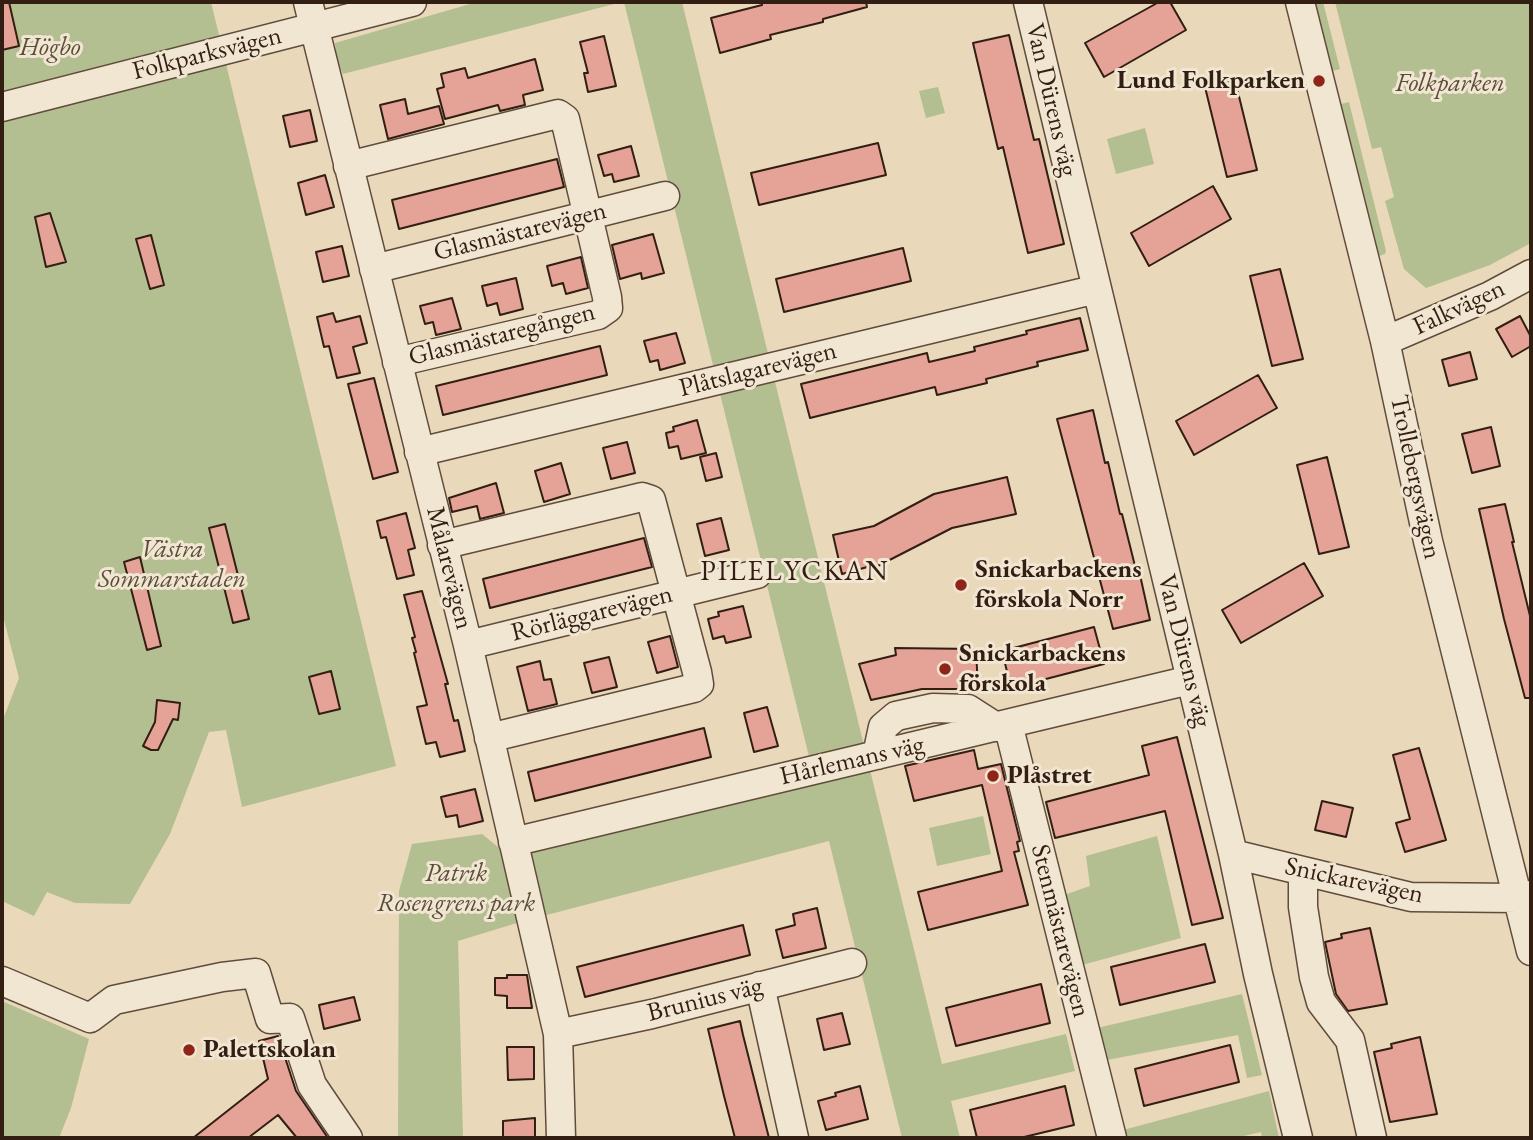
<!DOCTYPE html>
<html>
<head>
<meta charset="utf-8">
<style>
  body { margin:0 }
  #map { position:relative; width:1533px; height:1140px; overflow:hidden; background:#e9d8b9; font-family:"EB Garamond",serif }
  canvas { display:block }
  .frame { position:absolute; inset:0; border:4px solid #331e13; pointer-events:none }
</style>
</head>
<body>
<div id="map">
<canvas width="1533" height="1140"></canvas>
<div class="frame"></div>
</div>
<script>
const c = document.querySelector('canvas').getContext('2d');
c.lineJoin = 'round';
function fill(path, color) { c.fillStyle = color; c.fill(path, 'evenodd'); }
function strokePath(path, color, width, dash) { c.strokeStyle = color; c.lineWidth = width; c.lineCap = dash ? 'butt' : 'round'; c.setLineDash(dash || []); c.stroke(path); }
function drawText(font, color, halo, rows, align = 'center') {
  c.font = font + ' "EB Garamond",serif'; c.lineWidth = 6; c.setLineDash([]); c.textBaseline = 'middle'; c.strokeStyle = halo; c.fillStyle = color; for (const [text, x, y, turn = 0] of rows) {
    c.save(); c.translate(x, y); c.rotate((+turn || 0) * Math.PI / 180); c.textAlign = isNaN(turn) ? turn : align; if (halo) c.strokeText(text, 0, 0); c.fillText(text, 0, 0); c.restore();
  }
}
const green = new Path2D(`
  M2,2H211L396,766L242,807L226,730L209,732L170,834L130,904L75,903L47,892L34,916L2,901V722L19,678L2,612Z
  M477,2H622L343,74L337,60L335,43Z
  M624,2H682L942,1064L1066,1034L1075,1071L951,1101L960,1138H902L829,841L520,922L458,941L463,1138H398L399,891L412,844L482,834L509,856L815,781Z
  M1315,2H1323L1340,69L1332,71Z
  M1335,2H1531V243L1490,265L1426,288L1404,269L1385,201L1394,197L1381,147L1372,149Z
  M938,87L945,113L926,118L919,91Z
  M1349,102L1386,251L1385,254L1379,256L1341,104Z
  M1145,128L1154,164L1116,174L1107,139Z
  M983,816L991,854L937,866L929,828Z
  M1157,836L1181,938L1082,965L1064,895L1090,886L1086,856Z
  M1242,994L1262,1075L1247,1078L1238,1035L1107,1060L1097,1028Z
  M2,1001L89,1039L71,1108L59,1138H2Z
  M1269,1091L1279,1138H1262L1261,1132L1235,1138H1125L1123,1130Z`);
const building = new Path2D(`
  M2,2H9L19,46L2,50Z
  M762,2H866L867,7L823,19V22L770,35L771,39L720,53L711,18L762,5Z
  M1159,2H1170L1186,30L1104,77L1085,43Z
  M1009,35L1034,140L1039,139L1064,244L1028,253L1003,147L998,149L973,43Z
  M604,36L616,86L588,92L584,73H588L580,42Z
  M535,59L543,90L523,95L525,105L500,111L498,105L445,119L437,89L444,87L441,74L465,68L468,78Z
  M1235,80L1257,170L1227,177L1205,87Z
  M405,99L408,114L439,106L444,124L388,139L380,105Z
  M310,110L317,141L290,147L283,116Z
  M878,143L886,175L759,205L751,173Z
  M631,146L639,176L614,182L612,174L604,176L598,155Z
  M557,159L564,187L399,229L392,200Z
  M325,175L334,207L306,215L298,183Z
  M1213,186L1231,219L1149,266L1131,233Z
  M50,213L66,262L46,267L35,217Z
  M653,234L664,273L642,279L641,273L620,279L612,245Z
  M151,235L164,285L150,289L136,239Z
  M342,246L349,276L323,282L316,252Z
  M903,248L911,281L784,312L776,279Z
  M581,257L588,288L566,294L563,283L552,286L547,266Z
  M1280,269L1303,359L1272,366L1250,276Z
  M516,278L523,309L500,315L497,303L487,306L482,286Z
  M452,298L461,329L436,335L433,322L425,324L420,306Z
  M333,313L336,322L360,316L367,343L353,347L360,373L337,378L329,346L324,347L317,317Z
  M1520,316L1531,337V346L1512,357L1496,329Z
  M1080,318L1088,350L1037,362L1038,366L986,379L987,383L937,395L935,387L810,418L801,384L927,353L929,362L975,351L974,347L1027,334L1026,331Z
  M676,333L685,363L660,370L658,360L650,362L644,341Z
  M600,346L607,375L443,415L436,386Z
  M1470,352L1477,379L1449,386L1442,360Z
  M1258,375L1277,408L1194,455L1176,421Z
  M374,378L398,472L373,479L348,384Z
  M1093,410L1105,463L1108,462L1120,514H1122L1135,566H1138L1150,620L1113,629L1057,419Z
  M697,420L706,453L681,459L678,446L669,448L666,433L674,431L673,427Z
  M1491,427L1500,466L1472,473L1462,434Z
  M627,442L635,473L611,479L603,448Z
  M716,453L722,477L706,481L700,457Z
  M1327,457L1349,547L1319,554L1297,465Z
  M561,463L570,494L544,502L535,471Z
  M1007,477L1016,514L952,528L872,569L871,566L842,574L833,535L874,526L934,494Z
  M496,483L504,513L480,519L477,506L452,512L449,498Z
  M1505,504L1514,542H1512L1531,620V698H1525L1504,619L1479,509Z
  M406,513L415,548L408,550L414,575L397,579L386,537L381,538L377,521Z
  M721,518L729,550L705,556L697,524Z
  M225,524L249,619L233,623L209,528Z
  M644,538L652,567L490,608L483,579Z
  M140,557L161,646L147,650L124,562Z
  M1304,563L1323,596L1241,643L1222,610Z
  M422,591L448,684H445L454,721L458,720L465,751L440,757L436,742L426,744L417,707L427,705L414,653L416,652L412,638L415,637L404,595Z
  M743,606L751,637L726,643L724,636L713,639L708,619L719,616L718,612Z
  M1094,627L1104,664L1011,688L1002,651Z
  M670,636L678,667L657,673L648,642Z
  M895,648L976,649L978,689H922L871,700L859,664L896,655Z
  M609,657L617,687L592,693L584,663Z
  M540,661L544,680L551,679L557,704L528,711L517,667Z
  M331,671L340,709L319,714L309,677Z
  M157,700L180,703L178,720L173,719L158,750H151L143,746L155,722Z
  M767,707L778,746L754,752L744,713Z
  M704,728L711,757L535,801L528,772Z
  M1177,737L1223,918L1192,925L1165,811L1055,838L1046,802L1149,775L1142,746Z
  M1419,748L1446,840L1405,852L1396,823L1410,819L1393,755Z
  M974,750L978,769L1001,764L1020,841L1017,842L1019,851L1014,852L1028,905L928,930L918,892L1002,871L982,785L914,801L905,766Z
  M475,789L483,821L459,827L457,815L446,817L441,797Z
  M1322,801L1353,808L1346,837L1315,830Z
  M817,908L826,948L783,958L776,930L795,925L793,914Z
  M743,925L750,955L585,997L577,967Z
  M1370,928L1387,1004L1348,1011L1336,994L1325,942L1342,938L1341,934Z
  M1205,944L1215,982L1120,1005L1111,967Z
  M507,975H527L532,1008H507V996L495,995V978H507Z
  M1041,984L1050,1023L956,1046L946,1008Z
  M354,997L360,1020L324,1029L319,1005Z
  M842,1013L850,1044L824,1050L817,1019Z
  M740,1021L743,1035L769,1138H735L724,1096L708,1029Z
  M278,1036L296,1091L328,1138H297L278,1115L248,1138H193L268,1079L259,1041Z
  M1420,1037L1437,1114L1390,1122L1374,1052L1392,1048L1391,1044Z
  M1230,1045L1239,1082L1144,1106L1135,1069Z
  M507,1047H534V1079L508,1080Z
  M860,1086L868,1119L826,1130L818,1101L836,1096L835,1093Z
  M1065,1086L1074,1125L1020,1138H977L970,1110Z
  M535,1118V1138H503V1121Z`);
const minor = new Path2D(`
  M308,2L468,645L558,1034L561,1138
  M1028,2L1233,854L1258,974L1298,1138
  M1300,2L1385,341L1428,541L1531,951
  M2,107L412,2
  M348,166L558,114L565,119L607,297L608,308L598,315L397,362
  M374,269L665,196
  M1385,341L1490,296L1531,274
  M419,452L1097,289
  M442,545L642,497L651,500L697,672L699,684L694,688L489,738
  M468,645L757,574
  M1008,724L1112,1138
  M877,755L883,727L896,716L933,708L968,709L996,727
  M513,842L1190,680
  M1233,854L1411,897L1518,898L1531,895
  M1303,871V907L1314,977L1321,1002L1350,1040L1372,1138
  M2,981L90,1018L114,1000L222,977L256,973L270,1019L290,1018L312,1085L348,1138
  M760,986L794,1138
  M558,1034L652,1014L852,963`);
const markers = [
  [1319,81,7,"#8f2418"],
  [961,585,7,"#8f2418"],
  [945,669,7,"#8f2418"],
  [993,776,7,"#8f2418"],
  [189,1050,7,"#8f2418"]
];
const parkNames = [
  ["Högbo",50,48],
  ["Folkparken",1450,84],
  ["Västra",172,550],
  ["Sommarstaden",172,580],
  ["Patrik",456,874],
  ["Rosengrens park",456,904]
];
const streetNames = [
  ["Folkparksvägen",207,54,-14],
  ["Van Dürens väg",1051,100,77],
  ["Glasmästarevägen",520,232,-14],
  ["Falkvägen",1459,308,-25],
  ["Glasmästaregången",502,335,-14],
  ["Plåtslagarevägen",758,370,-14],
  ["Trollebergsvägen",1415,477,78],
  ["Målarevägen",449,568,76],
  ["Rörläggarevägen",592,614,-14],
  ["Van Dürens väg",1184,651,76],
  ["Hårlemans väg",852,761,-13],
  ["Snickarevägen",1354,881,12],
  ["Stenmästarevägen",1060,931,76],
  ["Brunius väg",705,1000,-14]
];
const poiNames = [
  ["Lund Folkparken",1305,81,"right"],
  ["Snickarbackens",975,570],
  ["förskola Norr",975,600],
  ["Snickarbackens",959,654],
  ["förskola",959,684],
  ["Plåstret",1007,776],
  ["Palettskolan",203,1050]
];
const neighbourhoodNames = [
  ["PILELYCKAN",795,572]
];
fill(green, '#b4bf91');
fill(building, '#e4a396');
strokePath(building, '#331e13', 2);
strokePath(minor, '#604c3c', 31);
strokePath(minor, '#f1e6d2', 28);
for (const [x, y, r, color] of markers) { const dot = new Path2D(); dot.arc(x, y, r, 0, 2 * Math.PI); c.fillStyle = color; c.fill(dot); strokePath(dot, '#f1e6d2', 2.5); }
drawText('italic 26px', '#5a4e39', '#f1e6d2', parkNames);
drawText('26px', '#331e13', '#f1e6d2', streetNames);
drawText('bold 26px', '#331e13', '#f1e6d2', poiNames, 'left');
c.letterSpacing = '2px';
drawText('28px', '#331e13', '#f1e6d2', neighbourhoodNames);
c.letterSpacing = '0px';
</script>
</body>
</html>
